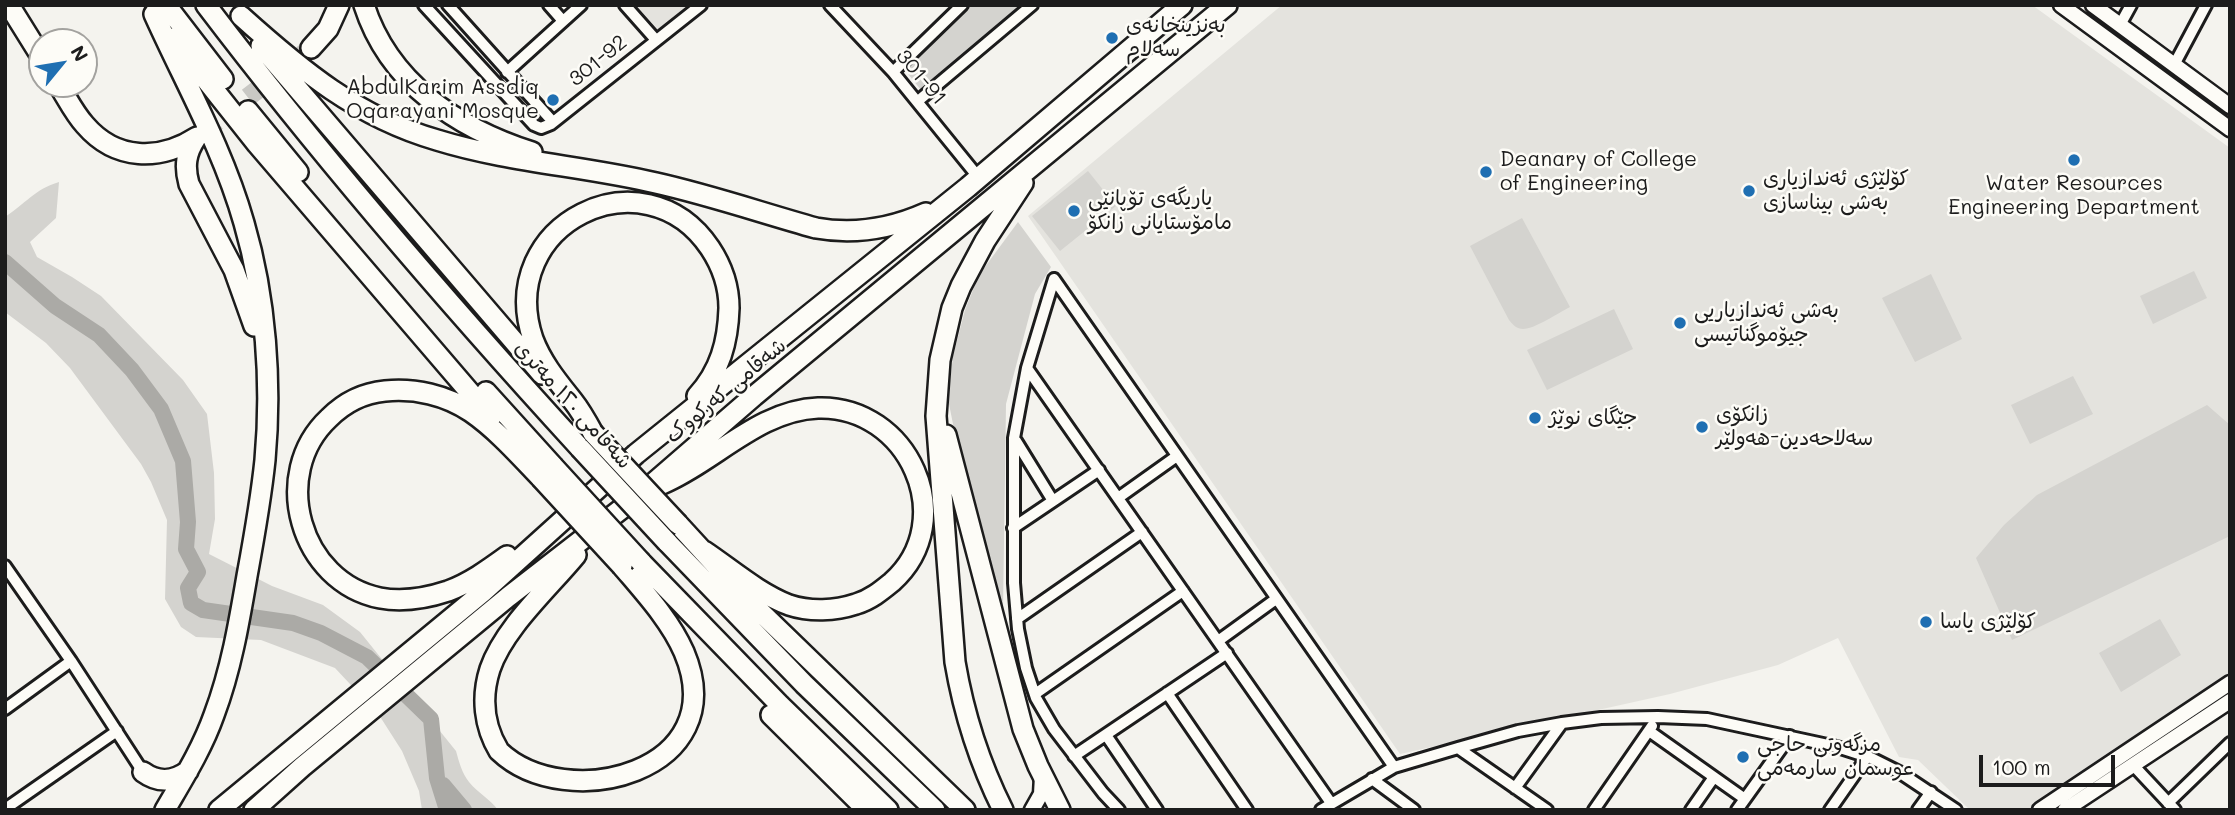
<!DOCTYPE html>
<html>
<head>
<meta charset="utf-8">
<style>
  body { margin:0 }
  #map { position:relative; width:2235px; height:815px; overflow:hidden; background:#f4f3ee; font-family:Mali,sans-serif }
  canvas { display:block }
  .frame { position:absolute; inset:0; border:7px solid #1c1c1c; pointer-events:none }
  .north { position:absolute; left:28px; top:28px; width:70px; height:70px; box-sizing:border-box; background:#fdfcf7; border:2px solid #a3a29f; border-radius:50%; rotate:60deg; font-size:19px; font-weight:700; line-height:28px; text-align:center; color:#1c1c1c }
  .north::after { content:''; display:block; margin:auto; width:24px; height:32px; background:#1f6fb2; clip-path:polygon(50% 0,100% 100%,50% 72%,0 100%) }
  .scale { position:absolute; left:1979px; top:755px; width:136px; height:32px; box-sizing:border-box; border:4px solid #1c1c1c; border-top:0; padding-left:9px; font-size:21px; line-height:24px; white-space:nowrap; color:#1c1c1c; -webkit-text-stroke:5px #fdfcf7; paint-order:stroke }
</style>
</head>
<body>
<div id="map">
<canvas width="2235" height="815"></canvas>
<div class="frame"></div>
<div class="north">N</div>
<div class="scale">100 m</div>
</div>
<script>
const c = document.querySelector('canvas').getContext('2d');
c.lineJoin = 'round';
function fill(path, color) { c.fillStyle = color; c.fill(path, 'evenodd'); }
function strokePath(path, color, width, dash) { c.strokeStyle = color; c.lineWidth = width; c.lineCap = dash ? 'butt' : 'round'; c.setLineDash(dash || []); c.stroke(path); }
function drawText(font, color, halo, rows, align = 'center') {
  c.font = font + ' Mali,"Playpen Sans Arabic",sans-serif'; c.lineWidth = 5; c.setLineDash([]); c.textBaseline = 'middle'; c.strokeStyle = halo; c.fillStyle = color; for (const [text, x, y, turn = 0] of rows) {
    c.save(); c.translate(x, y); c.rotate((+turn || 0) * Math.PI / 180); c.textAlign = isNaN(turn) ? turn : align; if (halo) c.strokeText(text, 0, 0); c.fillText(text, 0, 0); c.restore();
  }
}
const built = new Path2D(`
  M636,5H691L660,32Z
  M1282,5H2032L2230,148V682L2041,810H1970L1918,760L1899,757L1838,638L1778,665L1670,694L1400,754L1028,216Z`);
const green = new Path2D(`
  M972,5H1023L921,90L904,69Z
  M1088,171L1116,206L1060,251L1032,216Z
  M59,182L56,218L30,242L37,257L72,277L101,296L183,380L207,414L214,473L215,519L209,554L272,586L323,605L360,632L456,751C459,762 462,773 469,782C478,793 490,799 498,810H422L419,791L402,751L379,715L335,668L261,640L196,637L181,627L165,599L167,520L151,482L141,464L70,368L46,343L5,312V217C25,204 35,189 59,182Z
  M1522,218L1570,307C1558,313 1535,329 1523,329C1517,329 1513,325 1509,320L1470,246Z
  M1018,222L1051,267L1035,294L1006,404L1003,610L997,606L960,459L948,399L953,356L965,310L979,275Z
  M2194,271L2207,298L2153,324L2140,296Z
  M1931,274L1962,339L1915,362L1882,298Z
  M1614,309L1633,349L1547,390L1527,350Z
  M2073,376L2093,414L2030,444L2011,405Z
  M2207,405L2230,425V536L2012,640L1976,558L2004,525L2037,495Z
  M2160,619L2181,655L2121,692L2099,653Z`);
const river = new Path2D(`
  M5,262L55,306L99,335L132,370L161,409L183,461L188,522L186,549L198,572L188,588L191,603L203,610L293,623L321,633L367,657L431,719L437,778L447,810
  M443,785L464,810`);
const highwayTunnel = new Path2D(`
  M202,133L311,48`);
const street = new Path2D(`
  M424,5L534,125L541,128L551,124L701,5
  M448,5L553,122
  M549,5L563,21
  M625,5L656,40
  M830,5L893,72L979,178
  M2120,25L2131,5
  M2174,65L2206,5
  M507,72L581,5
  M893,72L962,5
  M918,101L1032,5
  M1054,279L1394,767
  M1054,279L1027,368L1014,438V583L1018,629L1026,668L1036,698L1054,729L1103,793L1119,810
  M1027,368L1331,803
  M1016,441L1053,501
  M1118,498L1177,456
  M1013,528L1099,470
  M5,566L71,661L143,772
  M1017,619L1142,532
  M1218,641L1276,599
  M1167,693L1247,810
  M1035,694L1183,591
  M5,709L71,661
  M1649,731L1745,799
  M1106,735L1157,810
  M1458,748L1547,810
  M1074,756L1227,653
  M2133,765L2175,810
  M1372,779L1414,810
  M1515,788L1562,723
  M2168,803L2230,743
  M5,809L117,731
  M1321,810L1394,767L1458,748L1518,731L1562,723L1601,718L1658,717L1707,719L1837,747L1871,758L1899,772L1956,810
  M1594,810L1652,726
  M1691,810L1714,777
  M1737,810L1790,736
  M1830,810L1867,757
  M1918,810L1931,792`);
const secondary = new Path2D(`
  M2061,5L2230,129
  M2093,5L2230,106
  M1032,810L1041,794L1042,776
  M2040,810L2230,683
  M2065,810L2230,701`);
const highway = new Path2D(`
  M9,5L42,58
  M166,5L223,79
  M206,5C323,159 450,306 580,448
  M364,5C389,83 457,128 532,152
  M154,14C185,83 223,149 244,223C266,298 272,383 265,460C261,499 254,538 247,576C239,623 231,670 214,715C202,749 183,779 165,810
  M241,16C301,70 357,117 437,140C508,162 584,166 656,183C710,195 762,213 816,228C855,235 890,229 926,213
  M173,38L257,144L491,417
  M261,46L542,374
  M311,48L328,29L339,5
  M58,84C67,98 74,113 85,125C116,161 160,161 197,137
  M248,111L298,172
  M196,138C186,153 184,166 189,184L234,270L254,326
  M486,392L553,466
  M593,433C587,422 581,411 573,401C558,382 542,363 533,339C494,224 644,150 710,248C722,266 729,287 729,308C728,342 720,371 697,396
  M946,435L1023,729L1038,766L1060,810
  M662,484C714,462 759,410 818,408C908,405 961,520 892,582C881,591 870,600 856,604C835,611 810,612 789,605C758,593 731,569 704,551
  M678,524L745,597L965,810
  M667,542L804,684L935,810
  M576,555C548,589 504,628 490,669C481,697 484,726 499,751C566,815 735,772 684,652C670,620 644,592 622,566
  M507,556C489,569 470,583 448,591C427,598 402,602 380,598C300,582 269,474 329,418C344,403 364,393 385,391C415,388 446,395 471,412C497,430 519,455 541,478
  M641,562L780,705L888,810
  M771,715L867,810
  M143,772C158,783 173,782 188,771
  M219,810L483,592L636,454L968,187L1182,5
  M254,810L302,767L508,597L642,493L754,396L1227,5
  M1003,810C979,762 964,715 955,662L936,416L940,360L952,308L961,286L985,241L1023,183`);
const highwayBridge = new Path2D(`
  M593,433L678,524
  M580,448L667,542
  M553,466L641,562
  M541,478L622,566`);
const markers = [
  [1112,38,7,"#1f6fb2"],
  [553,100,7,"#1f6fb2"],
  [2074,160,7,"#1f6fb2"],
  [1486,172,7,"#1f6fb2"],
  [1749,191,7,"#1f6fb2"],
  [1074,211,7,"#1f6fb2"],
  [1680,323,7,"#1f6fb2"],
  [1535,418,7,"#1f6fb2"],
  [1702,427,7,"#1f6fb2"],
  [1926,622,7,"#1f6fb2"],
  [1743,757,7,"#1f6fb2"]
];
const poiNames = [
  ["بەنزینخانەی",1126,26],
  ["سەلام",1126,50],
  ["AbdulKarim Assdiq",539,88,"right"],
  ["Oqarayani Mosque",539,112,"right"],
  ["Deanary of College",1500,160],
  ["of Engineering",1500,184],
  ["کۆلێژی ئەندازیاری",1763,179],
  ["بەشی بیناسازی",1763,203],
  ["Water Resources",2074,184,"center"],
  ["Engineering Department",2074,208,"center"],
  ["یاریگەی تۆپانێی",1088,199],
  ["مامۆستایانی زانکۆ",1088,223],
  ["بەشی ئەندازیاریی",1694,311],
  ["جیۆموگناتیسی",1694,335],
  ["زانکۆی",1716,415],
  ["سەلاحەدین-هەولێر",1716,439],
  ["جێگای نوێژ",1549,418],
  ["کۆلێژی یاسا",1940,622],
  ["مزگەوتی حاجی",1757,745],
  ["عوسمان سارمەمی",1757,769]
];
const streetNames = [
  ["301-92",598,61,-39],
  ["301-91",921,77,50],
  ["شەقامی کەرکووک",726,391,-40],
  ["شەقامی ١٢٠ مەتری",573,405,48]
];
fill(built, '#e4e3de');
fill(green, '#d4d3cf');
strokePath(river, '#abaaa6', 16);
strokePath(highwayTunnel, '#c9c8c4', 19, [19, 10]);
strokePath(street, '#1c1c1c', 16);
strokePath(secondary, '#1c1c1c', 19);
strokePath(highway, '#1c1c1c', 24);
strokePath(street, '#fdfcf7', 10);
strokePath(secondary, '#fdfcf7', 14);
strokePath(highway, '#fdfcf7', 19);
strokePath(highwayBridge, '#1c1c1c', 24, []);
strokePath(highwayBridge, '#fdfcf7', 19);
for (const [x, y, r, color] of markers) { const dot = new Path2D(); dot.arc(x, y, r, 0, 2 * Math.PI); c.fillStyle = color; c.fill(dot); strokePath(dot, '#fdfcf7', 2.5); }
drawText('21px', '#1c1c1c', '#fdfcf7', poiNames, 'left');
drawText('21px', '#1c1c1c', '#fdfcf7', streetNames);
</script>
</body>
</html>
